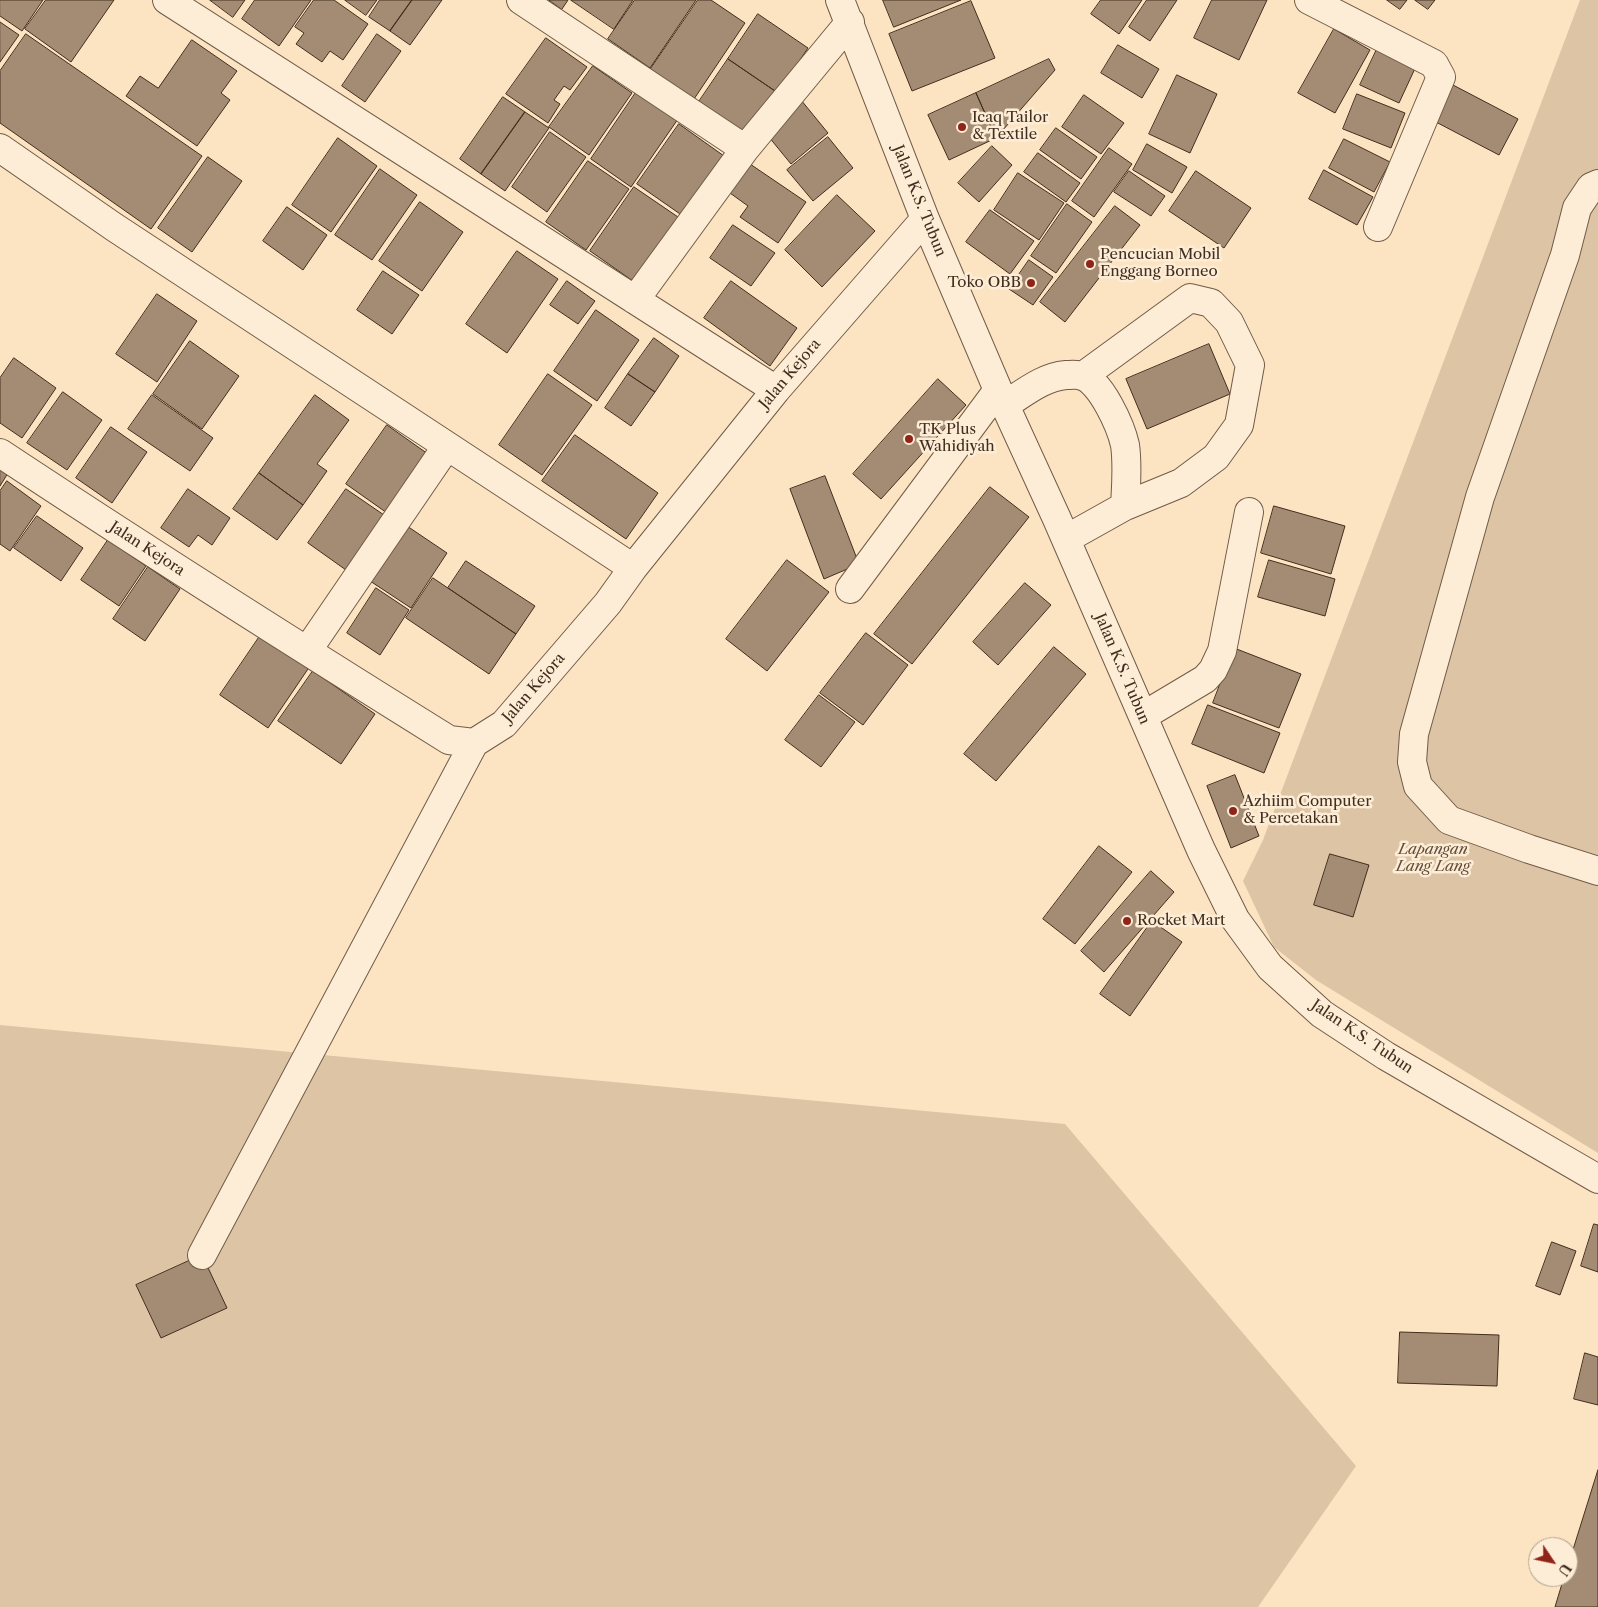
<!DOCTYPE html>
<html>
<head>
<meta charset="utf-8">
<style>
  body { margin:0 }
  #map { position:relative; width:1598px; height:1607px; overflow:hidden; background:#fce3c1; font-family:"Libre Caslon Text",serif }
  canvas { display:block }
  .north { position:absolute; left:1528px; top:1537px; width:50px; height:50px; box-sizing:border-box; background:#fdedd7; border:1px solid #b2a18d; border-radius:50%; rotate:124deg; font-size:14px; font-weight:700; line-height:20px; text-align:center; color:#422e1e }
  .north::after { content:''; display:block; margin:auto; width:18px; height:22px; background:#8f2418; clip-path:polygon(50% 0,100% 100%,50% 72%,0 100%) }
</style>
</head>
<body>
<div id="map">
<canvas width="1598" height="1607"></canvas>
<div class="north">U</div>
</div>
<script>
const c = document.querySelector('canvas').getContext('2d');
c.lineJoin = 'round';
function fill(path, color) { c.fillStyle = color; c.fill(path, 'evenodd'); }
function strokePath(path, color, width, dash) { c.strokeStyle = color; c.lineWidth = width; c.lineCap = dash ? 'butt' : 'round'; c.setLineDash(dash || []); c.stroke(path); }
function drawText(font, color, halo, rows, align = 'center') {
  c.font = font + ' "Libre Caslon Text",serif'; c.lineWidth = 5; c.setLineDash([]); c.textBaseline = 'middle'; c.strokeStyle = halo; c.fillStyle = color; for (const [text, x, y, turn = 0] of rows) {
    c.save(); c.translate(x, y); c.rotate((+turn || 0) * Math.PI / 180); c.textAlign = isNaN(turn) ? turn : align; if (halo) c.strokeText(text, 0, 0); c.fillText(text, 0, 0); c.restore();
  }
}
const green = new Path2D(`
  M1580,0H1598V1153L1316,980L1274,947L1243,881L1263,840Z
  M0,1025L1065,1124L1356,1466L1258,1607H0Z`);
const building = new Path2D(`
  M0,0H43L22,31L0,16Z
  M46,0H114L71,62L25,29Z
  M210,0H245L233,17Z
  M255,0H311L279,46L242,19Z
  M314,0H334L368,24L343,60L330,51L322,62L296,44L304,33L295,27Z
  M345,0H377L366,15Z
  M380,0H412L390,31L369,17Z
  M412,0H442L410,45L390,31Z
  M549,0H568L562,9Z
  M571,0H633L614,29Z
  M635,0H696L650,68L608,39Z
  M698,0H711L745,23L692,102L648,73Z
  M883,0H961L894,27Z
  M1101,0H1142L1119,34L1091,14Z
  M1147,0H1177L1150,41L1129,27Z
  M1212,0H1267L1239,60L1194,38Z
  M1387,0H1407L1400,9Z
  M1415,0H1435L1428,9Z
  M971,1L995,58L912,91L889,34Z
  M758,14L808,48L778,93L728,59Z
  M0,22L19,35L0,62Z
  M1334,29L1370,50L1335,113L1298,93Z
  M26,34L202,156L151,229L0,123V71Z
  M377,34L401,51L365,102L342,86Z
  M546,38L587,67L570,90L564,86L554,100L560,104L548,123L506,94Z
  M192,40L237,71L221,93L230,100L197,146L126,96L140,76L158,88Z
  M1118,45L1159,69L1142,98L1101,73Z
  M1379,45L1418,62L1399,103L1360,85Z
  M728,59L778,93L747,140L696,106Z
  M1049,59L1055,70L996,138L976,93Z
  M593,66L632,93L589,155L549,127Z
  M1177,75L1217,94L1190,153L1149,134Z
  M1453,85L1518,119L1499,155L1434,121Z
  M637,91L678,119L631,187L591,159Z
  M976,93L996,138L949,160L928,115Z
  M1357,94L1405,113L1391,148L1343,129Z
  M1084,95L1124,123L1101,154L1062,127Z
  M503,97L525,112L481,174L460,159Z
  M801,100L828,133L791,164L764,131Z
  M525,112L549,128L505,191L481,174Z
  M679,124L724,156L683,216L637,184Z
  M1056,128L1097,157L1081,179L1040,150Z
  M550,132L586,157L547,212L512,187Z
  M828,137L853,168L813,201L787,170Z
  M338,138L377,166L331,232L292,205Z
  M1344,139L1390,162L1374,192L1329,168Z
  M1147,144L1187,167L1172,193L1133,170Z
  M992,146L1012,165L979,202L958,183Z
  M1109,148L1132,164L1094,217L1072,201Z
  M1038,153L1080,183L1066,202L1024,172Z
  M208,157L242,181L192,252L158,228Z
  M588,161L629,189L586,250L546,222Z
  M750,164L806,202L778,243L740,217L748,206L730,193Z
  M380,169L417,195L372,260L335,235Z
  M1324,170L1373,197L1357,225L1309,199Z
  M1129,171L1165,196L1151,216L1114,192Z
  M1196,171L1251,208L1224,248L1169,211Z
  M1018,173L1064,203L1039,240L994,210Z
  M634,187L678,217L633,281L590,251Z
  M837,195L875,231L822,287L785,250Z
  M420,202L463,232L422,291L379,261Z
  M1067,204L1092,222L1056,273L1031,256Z
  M1115,206L1140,225L1065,322L1040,302Z
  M287,207L327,235L303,270L263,241Z
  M990,210L1034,241L1010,274L966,242Z
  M733,225L775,253L751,286L710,258Z
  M517,251L558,279L507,353L466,324Z
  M1029,260L1053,277L1033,305L1009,289Z
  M383,271L419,295L392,334L357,310Z
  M567,281L595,301L578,324L550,305Z
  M731,281L797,328L770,366L704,318Z
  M157,294L197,321L157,382L116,354Z
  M596,310L639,340L597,401L554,371Z
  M654,338L679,356L655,392L628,374Z
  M190,341L239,376L202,429L153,394Z
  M1209,344L1230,394L1147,429L1126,379Z
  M14,358L56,388L22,438L0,423V378Z
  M548,374L592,405L542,475L499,445Z
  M628,374L655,392L631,426L605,408Z
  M938,379L966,405L881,499L853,474Z
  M63,392L102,420L67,470L27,443Z
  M152,395L213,438L190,471L128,429Z
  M315,395L349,420L317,464L327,471L303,505L259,473Z
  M387,425L428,454L387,513L346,484Z
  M111,427L147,452L112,503L76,478Z
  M575,435L658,493L626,539L542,481Z
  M0,468L8,473L0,486Z
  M259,473L303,505L277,540L233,509Z
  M825,476L859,564L824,579L790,489Z
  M7,481L41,506L10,551L0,544V491Z
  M990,487L1029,517L912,664L874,634Z
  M188,489L230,518L212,545L198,535L189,547L161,528Z
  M346,489L384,515L346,570L308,543Z
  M1274,506L1345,526L1331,574L1261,553Z
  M37,516L83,548L61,581L14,548Z
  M404,524L447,553L411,608L367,579Z
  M108,540L146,566L119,606L81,580Z
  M787,560L829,592L767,671L726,639Z
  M1269,560L1335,579L1325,616L1258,597Z
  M466,561L535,606L516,634L448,588Z
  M148,567L180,589L145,641L113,619Z
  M433,578L516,634L489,674L406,618Z
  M1025,583L1051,605L998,665L973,642Z
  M376,588L409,610L380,655L347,633Z
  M262,633L310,666L268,728L220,695Z
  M866,633L908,665L863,725L820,693Z
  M1054,647L1086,674L996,781L964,754Z
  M1234,648L1301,674L1279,728L1213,703Z
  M313,671L375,714L341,764L278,721Z
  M819,695L855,722L821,767L785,740Z
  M1208,705L1280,733L1264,773L1192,744Z
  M1235,775L1259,836L1231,848L1207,786Z
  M1099,846L1132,872L1075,944L1043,919Z
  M1330,854L1369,865L1353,917L1314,905Z
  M1151,871L1174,892L1104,972L1081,951Z
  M1152,921L1182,942L1130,1016L1100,994Z
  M1594,1224L1598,1225V1272L1581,1266Z
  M1552,1242L1576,1251L1560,1295L1536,1286Z
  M202,1255L227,1308L161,1338L136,1285Z
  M1400,1332L1499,1335L1497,1386L1398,1383Z
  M1585,1353L1598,1357V1405L1574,1399Z
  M1598,1470V1607H1555L1564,1577H1568V1566Z`);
const minor = new Path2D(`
  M167,0L776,390
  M521,0L745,149
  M840,0L925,219L998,390L1057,519L1201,850L1235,919L1270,967L1322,1014L1386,1056L1598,1179
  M1309,0L1434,64L1441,77L1378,227
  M0,148L114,227L633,568
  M1598,184L1591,187L1577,208L1565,255L1480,497L1414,734L1412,762L1418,786L1449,820L1529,849L1598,871
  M635,300L745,149L850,22
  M1083,376L1190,298L1211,303L1229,322L1250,365L1239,425L1216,457L1181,483L1125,506
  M1005,405C1024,393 1043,377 1066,375C1070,375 1078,374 1082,376C1101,381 1121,427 1125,445C1128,466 1126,486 1125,506L1066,539
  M0,453C148,551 298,646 449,740L474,743L504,724L608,603L633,568L776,390L925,219
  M850,589L998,390
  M307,651L447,446
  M1143,716L1205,679L1213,670L1222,651L1249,512
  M202,1255L474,743`);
const markers = [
  [962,127,5,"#8f2418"],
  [1090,264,5,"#8f2418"],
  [1031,283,5,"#8f2418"],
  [909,439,5,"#8f2418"],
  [1233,811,5,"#8f2418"],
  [1127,921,5,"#8f2418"]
];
const poiNames = [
  ["Icaq Tailor",972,118],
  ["& Textile",972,135],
  ["Pencucian Mobil",1100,255],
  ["Enggang Borneo",1100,272],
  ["Toko OBB",1021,283,"right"],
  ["TK Plus",919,430],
  ["Wahidiyah",919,447],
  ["Azhiim Computer",1243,802],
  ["& Percetakan",1243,819],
  ["Rocket Mart",1137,921]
];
const streetNames = [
  ["Jalan K.S. Tubun",919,201,68],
  ["Jalan Kejora",790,374,-50],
  ["Jalan Kejora",147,549,33],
  ["Jalan K.S. Tubun",1122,669,67],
  ["Jalan Kejora",534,688,-49],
  ["Jalan K.S. Tubun",1362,1037,34]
];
const parkNames = [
  ["Lapangan",1433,850],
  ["Lang Lang",1433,867]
];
fill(green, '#dcc4a5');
fill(building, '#a38c73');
strokePath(building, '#422e1e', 1);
strokePath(minor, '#705b47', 30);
strokePath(minor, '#fdedd7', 28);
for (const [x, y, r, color] of markers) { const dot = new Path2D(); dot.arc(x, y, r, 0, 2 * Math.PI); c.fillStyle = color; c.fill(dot); strokePath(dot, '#fdedd7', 2); }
drawText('15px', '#422e1e', '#fdedd7', poiNames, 'left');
drawText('15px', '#422e1e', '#fdedd7', streetNames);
drawText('italic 15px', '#614c39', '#fdedd7', parkNames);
</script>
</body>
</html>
